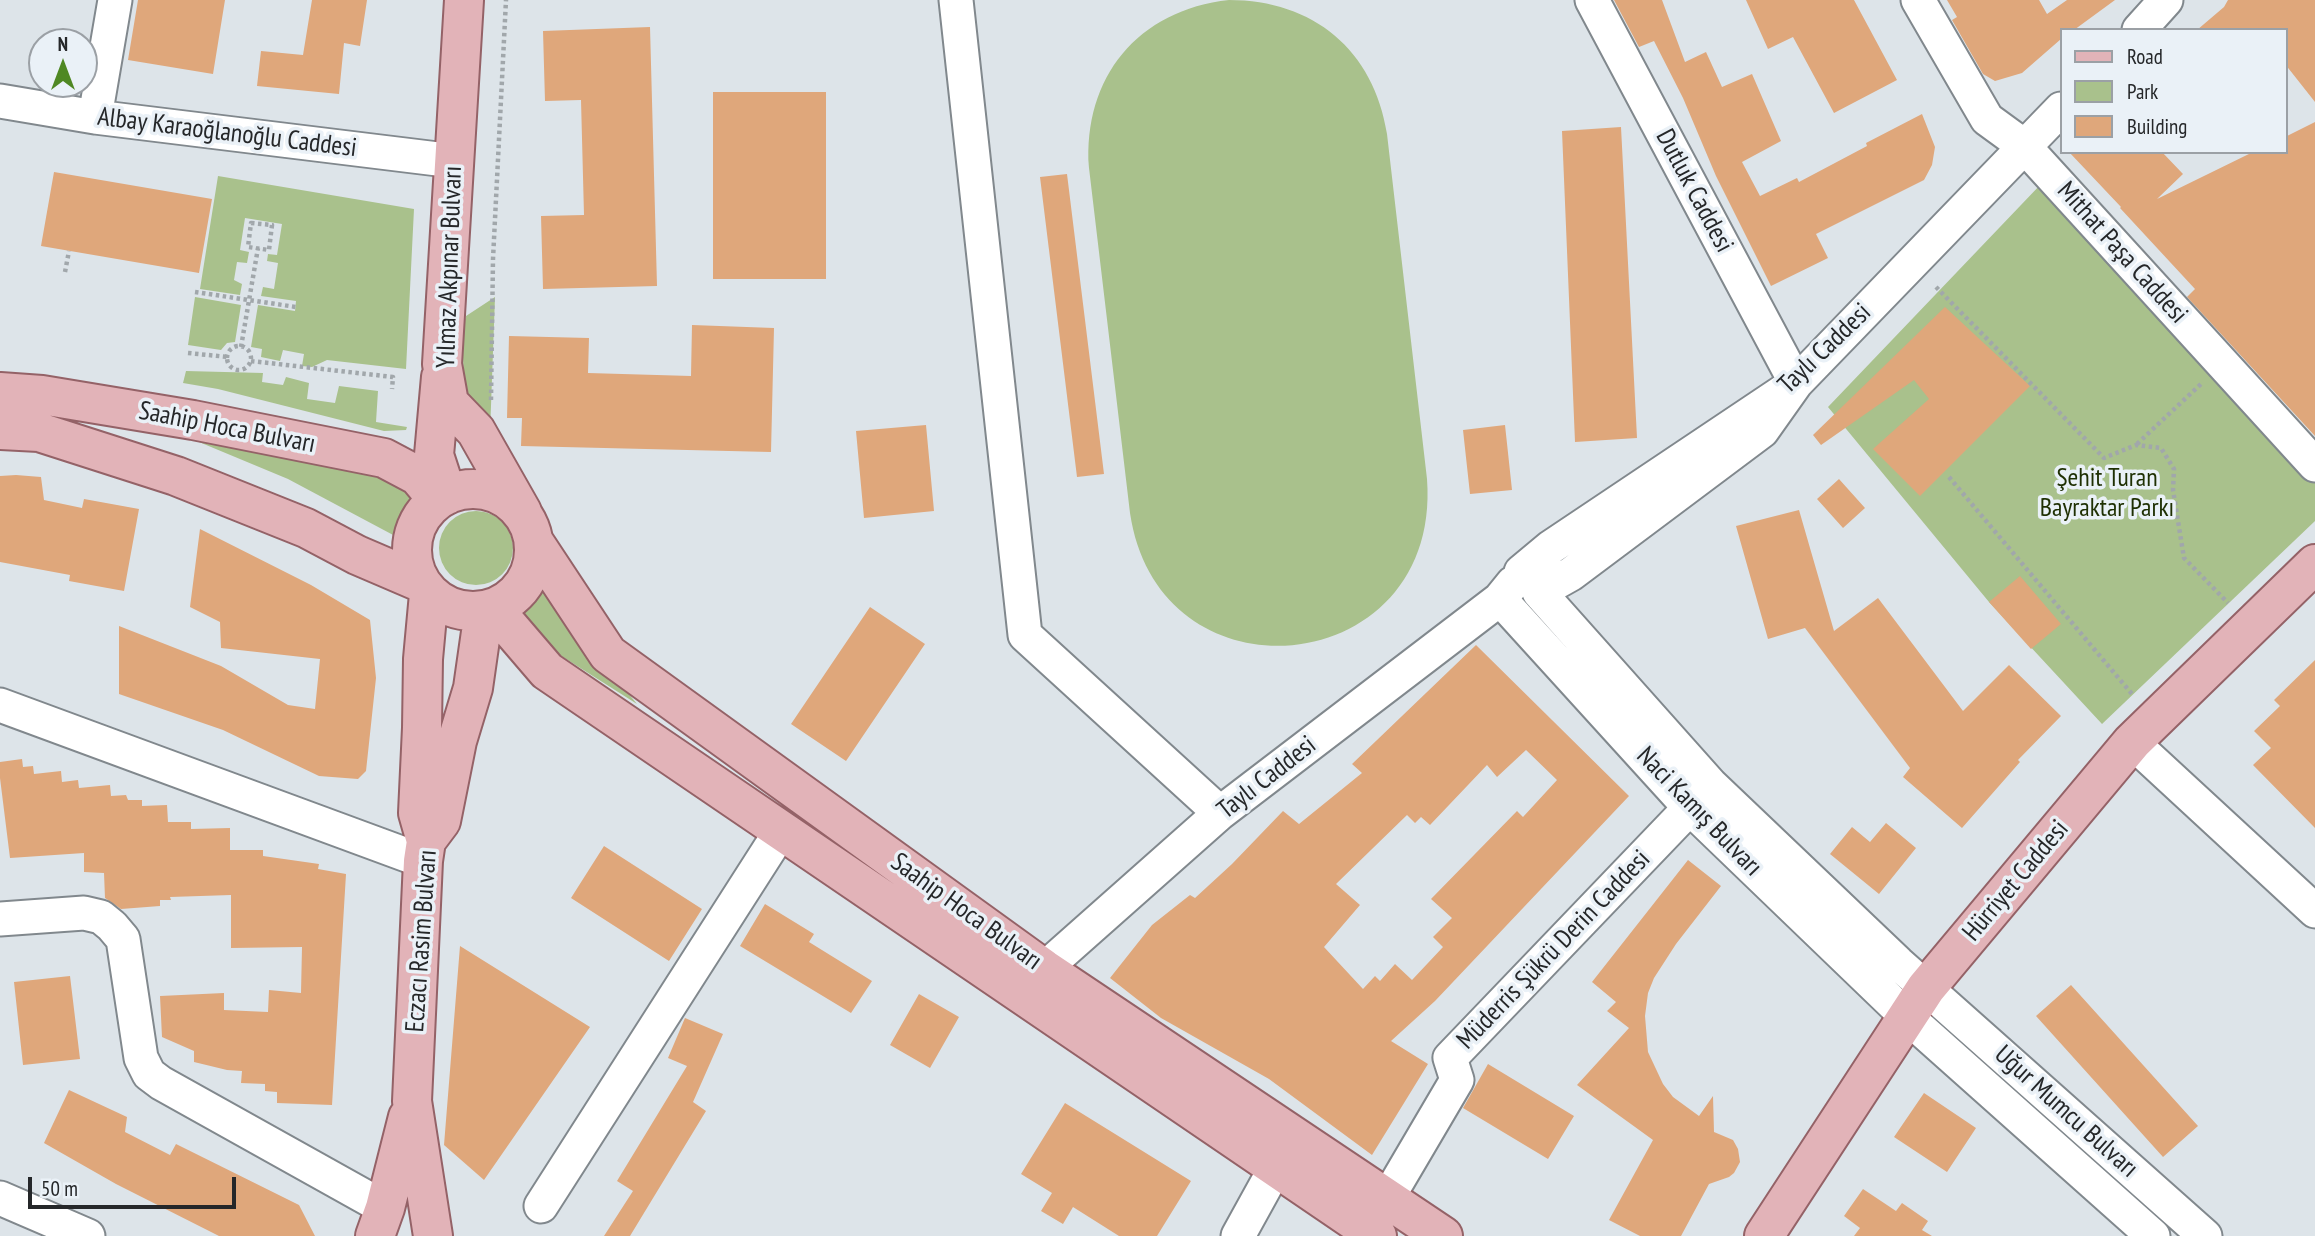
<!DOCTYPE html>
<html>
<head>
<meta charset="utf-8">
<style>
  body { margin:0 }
  #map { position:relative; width:2315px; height:1236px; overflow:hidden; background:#dde4e9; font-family:"PT Sans Narrow",sans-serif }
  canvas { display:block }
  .legend { position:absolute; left:2060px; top:28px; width:228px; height:126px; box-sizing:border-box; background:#eaf1f7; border:2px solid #9ba0a5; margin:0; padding:9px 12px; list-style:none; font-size:21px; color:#252729 }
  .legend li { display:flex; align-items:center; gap:14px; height:35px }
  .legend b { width:35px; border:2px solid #9ba0a5 }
  .north { position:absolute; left:28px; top:28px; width:70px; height:70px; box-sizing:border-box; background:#eaf1f7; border:2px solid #9ba0a5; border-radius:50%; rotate:0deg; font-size:19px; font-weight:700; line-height:28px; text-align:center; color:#252729 }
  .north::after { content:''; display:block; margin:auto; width:24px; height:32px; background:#4f8823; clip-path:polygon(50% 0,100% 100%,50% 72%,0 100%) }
  .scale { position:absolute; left:28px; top:1177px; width:208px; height:32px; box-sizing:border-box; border:4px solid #252729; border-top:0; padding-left:9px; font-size:21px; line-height:24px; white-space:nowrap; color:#252729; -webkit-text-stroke:5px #eaf1f7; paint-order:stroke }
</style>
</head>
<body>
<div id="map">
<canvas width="2315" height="1236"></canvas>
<ul class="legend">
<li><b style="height:9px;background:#e2b3b8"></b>Road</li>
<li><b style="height:19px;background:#a9c18c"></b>Park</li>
<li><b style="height:19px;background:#dfa77b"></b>Building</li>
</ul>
<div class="north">N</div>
<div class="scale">50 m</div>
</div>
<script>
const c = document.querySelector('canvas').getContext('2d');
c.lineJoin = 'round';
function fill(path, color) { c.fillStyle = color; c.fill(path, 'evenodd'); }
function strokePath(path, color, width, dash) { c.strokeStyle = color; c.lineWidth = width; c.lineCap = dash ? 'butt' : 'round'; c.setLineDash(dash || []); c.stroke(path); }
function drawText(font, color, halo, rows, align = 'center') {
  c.font = font + ' "PT Sans Narrow",sans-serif'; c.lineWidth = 7; c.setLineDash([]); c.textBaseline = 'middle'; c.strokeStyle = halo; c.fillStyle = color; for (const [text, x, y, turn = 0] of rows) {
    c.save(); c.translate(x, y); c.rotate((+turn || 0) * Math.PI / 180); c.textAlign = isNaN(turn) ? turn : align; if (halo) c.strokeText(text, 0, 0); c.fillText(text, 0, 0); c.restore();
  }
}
const green = new Path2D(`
  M1229,0C1313,0 1374,50 1387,134L1427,479C1442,680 1159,709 1130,513L1089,168C1083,77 1138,10 1229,0Z
  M218,176L414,209L406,369L327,360L312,367L302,366L304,354L283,350L280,361L261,357L262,349L251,347L258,305L295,311L296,301L261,296L263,287L274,289L278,263L267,261L268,254L277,255L282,224L245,218L240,250L249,252L247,263L237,262L234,280L242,284L240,295L200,289Z
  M2042,183L2315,481V521L2102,724L1989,602L1828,407Z
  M195,297L241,305L235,342L227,343L221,350L188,345Z
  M495,297L490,433L464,386L462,329L466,316Z
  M186,371L263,373L262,382L283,385L286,377L309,383L307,399L335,403L339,386L378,391L376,422L407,427L406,430L384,431L218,389L183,383Z
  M187,437L416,481L395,536L288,479Z
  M439 548a37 37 0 1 1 74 0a37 37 0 1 1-74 0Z
  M541,588L637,704L511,624Z`);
const building = new Path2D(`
  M138,0H225L213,74L128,60Z
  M312,0H367L360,46L344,43L339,94L257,86L261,51L303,55Z
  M1614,0H1662L1685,62L1706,52L1722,87L1752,74L1781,141L1742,162L1760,196L1797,178L1799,182L1867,146L1866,143L1922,114L1935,147L1932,165L1924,180L1816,234L1828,258L1771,286L1716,176L1683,98L1654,41L1639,47Z
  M1746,0H1854L1897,80L1834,113L1793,37L1768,49Z
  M1947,0H2039L2047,14L2067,0H2115L2074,30H2061V39L2022,73L1995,81L1983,74L1952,20L1957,17Z
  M2228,0H2315V102L2285,64V30H2197L2224,7Z
  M650,27L657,286L543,289L541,216L584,215L581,100L545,101L543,31Z
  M713,92H826V279H713Z
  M2315,122V436L2187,297L2195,289L2120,208L2121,207L2069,152H2162L2183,174L2157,199L2253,152H2285V137Z
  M1621,127L1637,438L1575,442L1562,131Z
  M54,172L212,199L199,273L41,246Z
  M1067,174L1104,474L1077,477L1040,177Z
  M1945,307L2030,386L1920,496L1873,449L1929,399L1914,380L1821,445L1813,435Z
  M692,325L774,328L771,452L521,446L522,418H507L509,336L589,338L588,373L691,376Z
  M926,425L934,511L864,518L856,431Z
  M1505,425L1512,490L1470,494L1463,430Z
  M16,475L41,477L44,500L82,508L84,499L139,509L124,591L69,581L70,575L0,562V476Z
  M1839,479L1865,508L1843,528L1817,499Z
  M1799,510L1834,631L1878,598L1963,711L2009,665L2061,716L2018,760L2020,762L1962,828L1903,777L1910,768L1805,628L1768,639L1736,526Z
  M200,529L311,585L370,620L376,678L366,771L358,779L319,776L223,730L119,694V626L221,666L288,705L315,709L320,659L221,648L220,622L190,607Z
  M2020,576L2061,624L2031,649L1989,602Z
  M870,607L925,644L846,761L791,724Z
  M1476,645L1629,796L1435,1001L1391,1041L1428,1064L1372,1155L1269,1079L1161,1018L1110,978L1152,925L1190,895L1195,898L1232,864L1283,811L1299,824L1362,773L1352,764ZM1526,750L1557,780L1523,817L1517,811L1431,899L1452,918L1433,937L1443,947L1412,980L1395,964L1380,981L1375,976L1363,989L1324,947L1360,905L1336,884L1407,815L1415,823L1421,817L1430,825L1487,765L1497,777Z
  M2315,660V828L2253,765L2271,748L2254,731L2280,706L2274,700Z
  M22,759L23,767L33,766L34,774L61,771L62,782L78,780L79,788L110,785L111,796L126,795L128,800H142V806L167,805L168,822H191V829L230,828V850H263V856L319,864L318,869L346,874L332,1105L277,1103V1092L265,1091V1084L241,1083L242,1071L227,1070L194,1062V1051L162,1037L160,996L224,993V1010L268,1012L269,990L301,993L302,947L231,948V895L170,897L171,900H160V906L121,909L105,898L104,873L84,872V853L10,858L0,778V762Z
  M1886,823L1916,848L1879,894L1830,854L1852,827L1870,842Z
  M604,846L702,909L669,961L571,898Z
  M1688,860L1721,886L1676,944L1654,978L1648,993L1645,1016L1648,1052L1663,1084L1673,1097L1699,1116L1713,1096L1714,1132L1733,1140L1738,1149L1740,1162L1734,1173L1729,1177L1709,1184L1681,1236H1640L1609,1220L1653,1140L1577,1085L1629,1028L1607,1011L1616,1002L1592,982Z
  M765,904L814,934L809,942L872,981L851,1013L740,946Z
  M460,946L590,1027L484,1180L444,1145Z
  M70,976L80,1059L23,1065L14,982Z
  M2071,985L2198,1126L2163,1157L2036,1016Z
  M919,994L959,1017L930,1068L890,1045Z
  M685,1018L723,1034L693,1102L706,1111L630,1236H604L633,1191L617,1181L687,1066L668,1058Z
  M1488,1064L1574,1116L1548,1159L1463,1108Z
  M69,1090L127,1117L125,1132L170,1155L176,1144L299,1205L315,1236H219L116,1184L44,1143Z
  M1924,1093L1976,1128L1947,1172L1894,1137Z
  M1065,1103L1191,1181L1157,1236H1119L1073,1207L1063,1224L1041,1211L1052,1193L1021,1174Z
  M1863,1189L1896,1211L1902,1203L1928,1221L1922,1230L1932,1236H1854L1860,1228L1844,1216Z`);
const path = new Path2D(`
  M251,223L272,225L269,250L248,247Z
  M65,272L69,251
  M1936,287L2104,458L2136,445L2161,448L2174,469L2173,490L2184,558L2228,603
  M195,292L296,307
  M227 358a12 12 0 1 1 24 0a12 12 0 1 1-24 0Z
  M241,347L258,248
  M188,353L228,357
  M251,361L393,377L392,389
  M491,400L493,259L506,0
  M2137,444L2202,383
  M1949,477L2132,694`);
const minor = new Path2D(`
  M956,0L1025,635L1220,813
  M1592,0L1796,383
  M1918,0L1987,119L2024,146L2315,465
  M2139,30L2166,0
  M0,101L95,117L454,161
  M95,117L115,0
  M1796,383L1762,431L1571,574L1539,592L1711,785L1898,963L2205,1236
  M1521,572L1551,547L1796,383L2061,109
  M1500,599L1690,808L1906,1016L2153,1236
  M0,705L423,861
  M2132,742L2315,911
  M0,919L84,913L101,917L112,926L123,939L141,1058L149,1074L161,1083L385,1208
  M1044,969L1220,813L1500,599L1513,583
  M0,1198L88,1236
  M1387,1199L1457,1080L1450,1058L1705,792
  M541,1206L781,831
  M1238,1236L1276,1167`);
const major = new Path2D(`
  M464,0L442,364L449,403L476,431L522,512
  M441,377L434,455L447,495
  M0,392L42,395L193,420L384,458L418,476L438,500
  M0,430L39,432L176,476L306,528L357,555L420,582
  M412 550a61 61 0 1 1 122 0a61 61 0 1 1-122 0Z
  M534,542L608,654L1044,969L1443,1236
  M493,608L547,671L1377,1236
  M426,841L418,813L422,728L423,659L429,594
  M375,1236L385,1208L408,1117
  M433,1236L412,1101L423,861L426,841L441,821L457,741L473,688L484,611
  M1764,1236L1926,988L2132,742L2315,564`);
const streetNames = [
  ["Albay Karaoğlanoğlu Caddesi",227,133,7],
  ["Dutluk Caddesi",1694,191,62],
  ["Mithat Paşa Caddesi",2122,253,48],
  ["Yılmaz Akpınar Bulvarı",450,267,-88],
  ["Taylı Caddesi",1825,349,-44],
  ["Saahip Hoca Bulvarı",227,428,11],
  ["Taylı Caddesi",1267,778,-38],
  ["Naci Kamış Bulvarı",1699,812,46],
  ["Hürriyet Caddesi",2016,881,-50],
  ["Saahip Hoca Bulvarı",966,912,36],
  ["Eczacı Rasim Bulvarı",422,941,-86],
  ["Müderris Şükrü Derin Caddesi",1554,950,-46],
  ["Uğur Mumcu Bulvarı",2066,1112,42]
];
const parkNames = [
  ["Şehit Turan",2107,479],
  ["Bayraktar Parkı",2107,509]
];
fill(green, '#a9c18c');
fill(building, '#dfa77b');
strokePath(minor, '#81888d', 37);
strokePath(major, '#946267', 42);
strokePath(path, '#a1a7ab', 4.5, [3.5, 3.5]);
strokePath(minor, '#fff', 33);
strokePath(major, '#e2b3b8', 38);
drawText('26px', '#252729', '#eaf1f7', streetNames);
drawText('26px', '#1f3003', '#eaf1f7', parkNames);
</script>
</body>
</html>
